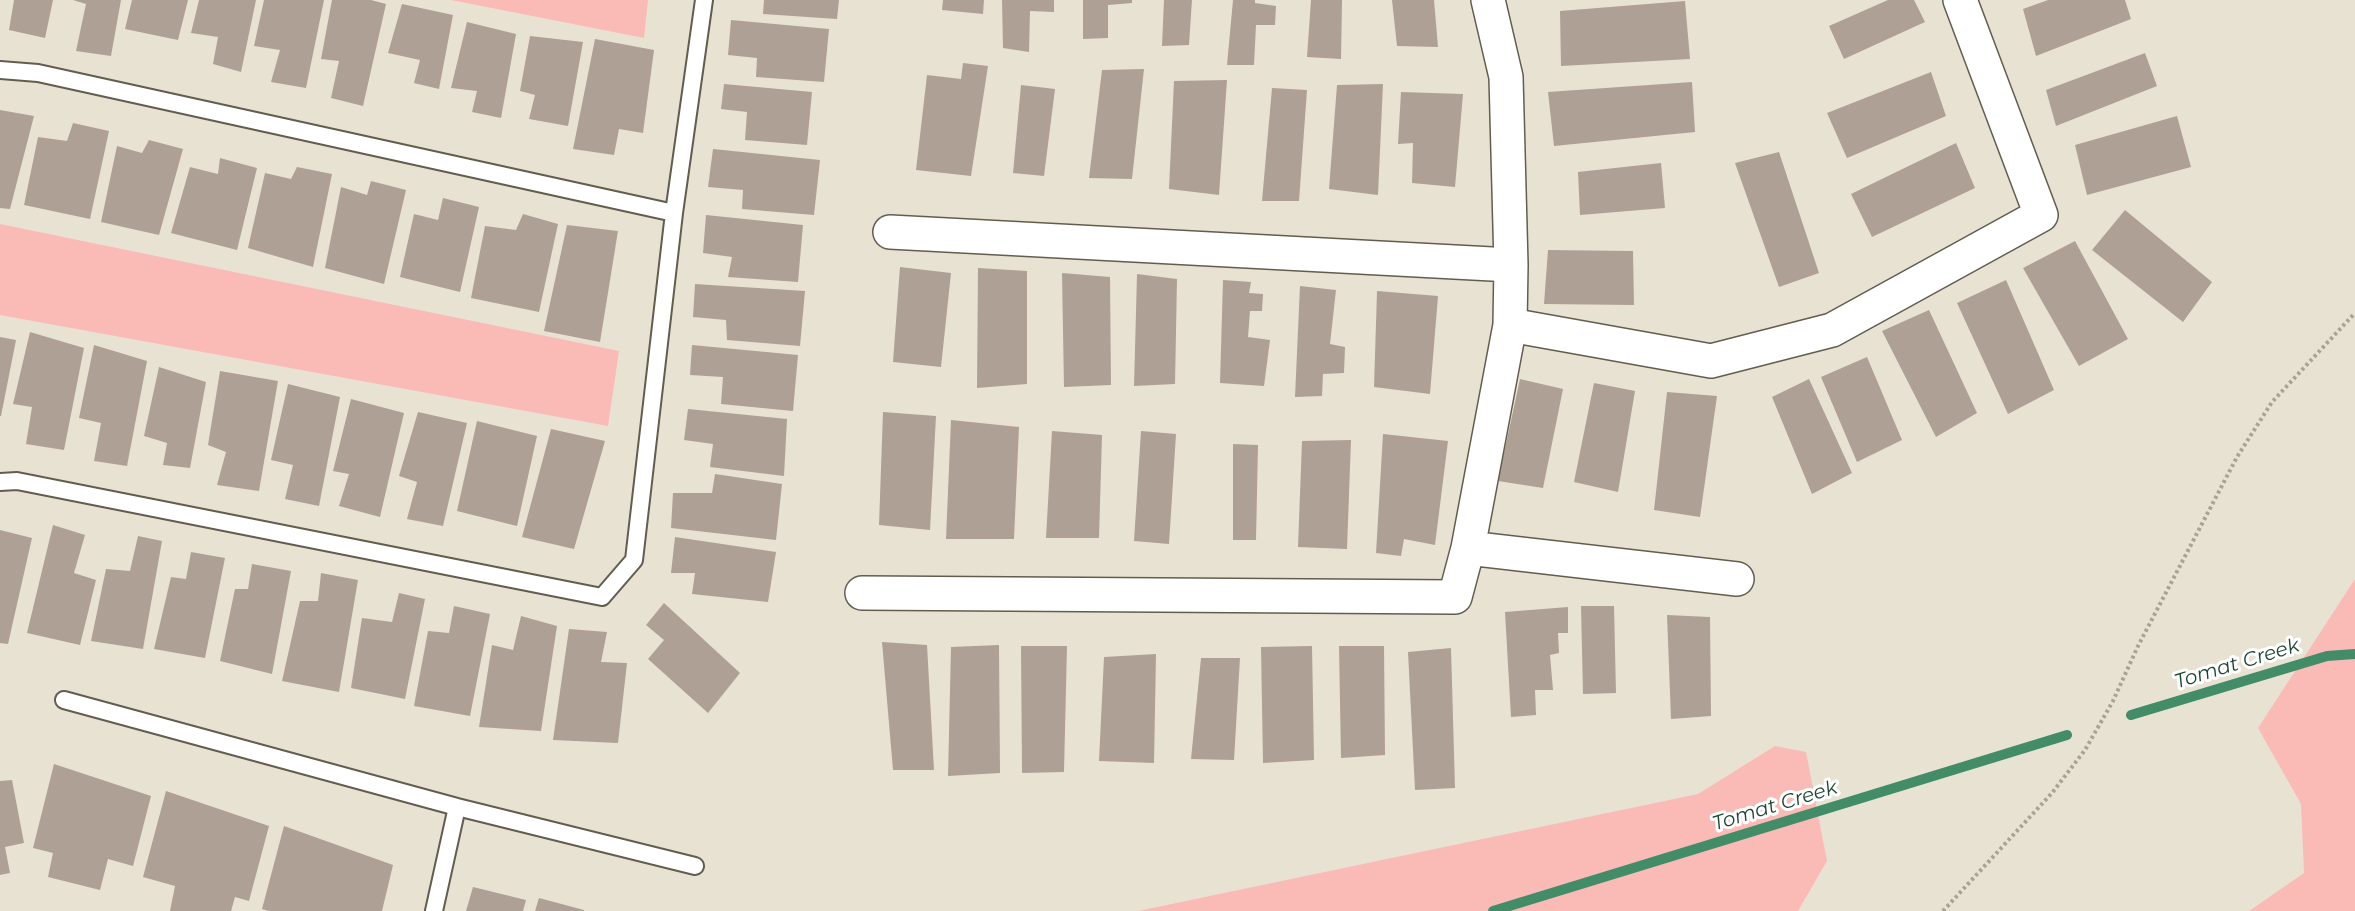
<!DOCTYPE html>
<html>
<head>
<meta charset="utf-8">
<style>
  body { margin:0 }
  canvas { display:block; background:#e8e2d2 }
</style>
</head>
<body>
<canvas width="2355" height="911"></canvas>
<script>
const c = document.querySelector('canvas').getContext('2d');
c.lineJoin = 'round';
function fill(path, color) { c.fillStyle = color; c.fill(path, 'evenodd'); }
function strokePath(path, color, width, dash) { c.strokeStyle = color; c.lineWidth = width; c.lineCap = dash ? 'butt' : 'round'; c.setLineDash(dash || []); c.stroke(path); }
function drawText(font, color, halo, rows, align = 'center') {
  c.font = font + ' Montserrat,sans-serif'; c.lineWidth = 6; c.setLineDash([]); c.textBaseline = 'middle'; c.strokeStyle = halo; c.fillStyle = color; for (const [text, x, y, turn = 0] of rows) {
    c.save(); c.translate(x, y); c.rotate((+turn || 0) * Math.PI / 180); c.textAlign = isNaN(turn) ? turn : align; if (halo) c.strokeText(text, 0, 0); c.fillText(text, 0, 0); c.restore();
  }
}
const green = new Path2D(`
  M451,0H648L644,38Z
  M0,224L619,351L608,426L0,315Z
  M2355,579V911H2249L2304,873L2301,804L2258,728Z
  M1775,746L1806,752L1827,861L1798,911H1138L1698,794Z`);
const stream = new Path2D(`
  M2131,715L2327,656L2355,654
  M1493,911L2067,735`);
const building = new Path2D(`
  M14,0H53L45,38L9,30Z
  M73,0H121L111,56L76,51L86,4Z
  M132,0H188L178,40L125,29Z
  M199,0H256L241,72L213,64L218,37L191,33Z
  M264,0H324L306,88L271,82L280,50L254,46Z
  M332,0H371L386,4L363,106L331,98L339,61L321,59Z
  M764,0H839L837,19L763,14Z
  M943,0H984L983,14L942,10Z
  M1002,0H1054V12L1030,11L1029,52L1003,48Z
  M1083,0H1132V3L1108,5V38L1083,39Z
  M1164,0H1192L1189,45L1162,46Z
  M1233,0H1255V3L1276,6L1275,25H1256L1254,65H1227Z
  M1311,0H1342L1341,59L1307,57Z
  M1392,0H1434L1438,47L1397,46Z
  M1888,0H1914L1925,22L1844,59L1829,26Z
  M2048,0H2125L2131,19L2036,56L2023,9Z
  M1685,1L1690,59L1561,66L1560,11Z
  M402,4L453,15L439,89L414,83L420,60L388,53Z
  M731,20L829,29L824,82L756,77L757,58L728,55Z
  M467,22L516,34L501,118L472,112L477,91L451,88Z
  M530,36L583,42L568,126L529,119L535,95L520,91Z
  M595,39L654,50L643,133L619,129L614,155L573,149Z
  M2145,53L2157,86L2056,126L2046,90Z
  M963,63L988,66L971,176L916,170L927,75L961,79Z
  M1144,69L1132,179L1089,178L1102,70Z
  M1931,72L1946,116L1847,158L1827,113Z
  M1227,80L1219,195L1169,189L1174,81Z
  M1692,82L1695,132L1554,146L1548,92Z
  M724,84L812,92L807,145L745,140L747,112L721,109Z
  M1383,84L1378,195L1329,189L1337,85Z
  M1021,85L1055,89L1044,176L1013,173Z
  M1272,88L1307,90L1299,201H1262Z
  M1401,92L1463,94L1455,187L1412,183L1413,143L1398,144Z
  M0,110L34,116L10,209L0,208Z
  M2177,116L2191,167L2087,195L2075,145Z
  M73,123L109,131L90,219L24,205L38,137L67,141Z
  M149,140L183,149L159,235L101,222L117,146L142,153Z
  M1956,143L1975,188L1872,237L1851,194Z
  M713,149L820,160L814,215L742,209L743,190L708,187Z
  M1779,152L1819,273L1779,287L1735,163Z
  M220,158L257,168L237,250L171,233L190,167L218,174Z
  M1661,163L1665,208L1580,215L1578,172Z
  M297,167L332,174L313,267L248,248L265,173L291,179Z
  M371,181L406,190L384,284L325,268L341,187L367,195Z
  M443,198L479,207L460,292L400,277L414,214L438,220Z
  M2125,210L2212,282L2183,322L2092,250Z
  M523,214L558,224L539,312L471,298L485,226L516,230Z
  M706,215L803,225L798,282L728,277L732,257L703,253Z
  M567,225L618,231L600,342L544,331Z
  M2075,241L2128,339L2079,366L2023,268Z
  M1548,250L1633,251L1634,305L1544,304Z
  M900,267L951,273L941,367L893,362Z
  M978,268L1027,271V384L977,388Z
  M1062,273L1110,277L1111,385L1064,387Z
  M1137,274L1177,279L1175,384L1134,386Z
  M1223,280L1251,282L1249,293L1263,294L1262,311H1250L1248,337L1270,340L1264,386L1220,383Z
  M2006,280L2054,390L2008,414L1957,303Z
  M695,284L805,291L800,346L727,340L726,320L693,317Z
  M1300,286L1336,290L1330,344L1345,347L1344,373L1323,374L1322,396L1295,397Z
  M1377,291L1438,296L1430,394L1374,387Z
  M1929,310L1977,413L1936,437L1882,331Z
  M30,332L84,348L64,450L26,444L32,407L13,404Z
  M0,337L16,340L1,416H0Z
  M94,345L147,361L127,466L94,461L101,423L79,418Z
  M692,345L798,355L793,411L721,404L723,377L690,375Z
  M1867,357L1902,440L1857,462L1821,377Z
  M159,367L206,382L190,468L163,465L167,443L144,436Z
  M220,371L278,381L259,491L217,485L226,452L208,445Z
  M1520,379L1563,389L1543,488L1498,481Z
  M1809,379L1852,473L1812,494L1772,397Z
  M1594,383L1635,391L1618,492L1574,482Z
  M288,384L340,397L319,506L285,499L293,465L271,460Z
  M1667,392L1717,396L1700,517L1654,510Z
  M351,399L404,413L380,517L339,506L349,474L333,471Z
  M688,409L787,419L784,476L710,467L713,444L684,440Z
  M418,412L467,423L443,526L407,519L417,482L399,476Z
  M883,412L936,416L930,530L879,525Z
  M951,420L1019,427L1014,539H946Z
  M477,421L537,436L517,526L457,511Z
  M551,429L605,441L574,549L522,537Z
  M1052,431L1102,435L1099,538H1046Z
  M1141,431L1176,434L1169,544L1134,541Z
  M1383,434L1448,441L1435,545L1404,539L1401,556L1376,553Z
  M1351,440L1347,549L1298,547L1302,441Z
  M1233,444L1258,445L1256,540H1233Z
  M715,474L782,484L776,540L671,528L673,493H712Z
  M53,525L85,535L74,573L96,580L80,645L27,633Z
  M0,530L32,538L8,644L0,643Z
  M138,536L162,541L143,649L91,641L106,569L130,571Z
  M675,537L776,552L768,602L692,594L695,573H671Z
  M191,552L225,558L205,658L154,649L171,577L186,579Z
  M252,564L291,571L272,674L220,661L235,589H248Z
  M321,573L358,580L339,692L282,681L300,601H318Z
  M399,593L425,599L405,699L351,688L362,618L392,622Z
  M664,603L740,673L708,713L648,659L664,640L646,625Z
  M454,606L490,614L470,716L414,706L428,631L449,633Z
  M1581,606H1614L1616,693L1583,694Z
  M1568,607V633H1558L1559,653L1550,655L1553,690H1535L1536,715L1511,717L1505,612Z
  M1667,615L1710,617L1711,716L1671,719Z
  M521,616L557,626L541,731L479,727L492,645L513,650Z
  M569,629L607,632L601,662L627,663L618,743L553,740Z
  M882,642L927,645L934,770H893Z
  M999,645L1000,773L948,776L951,647Z
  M1021,646H1067L1064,772L1022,773Z
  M1312,646L1314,760L1263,763L1261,647Z
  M1339,646H1384L1385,755L1341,758Z
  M1451,648L1455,788L1415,790L1408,652Z
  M1156,654L1154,763L1099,761L1104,657Z
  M1201,658H1240L1234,760L1191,759Z
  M54,764L151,796L133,866L108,859L100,890L48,877L53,853L33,848Z
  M12,780L24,843L5,847L10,873L0,875V781Z
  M166,791L269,826L249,901L235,897L231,911H170L175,886L143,877Z
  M284,826L393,865L382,911H269L262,909Z
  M473,887L526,900L523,911H466Z
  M539,898L584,910V911H535Z`);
const path = new Path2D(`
  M1943,911L2052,793L2085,750L2113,701L2138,646L2237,457L2272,402L2355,313`);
const service = new Path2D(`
  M0,70L38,73L674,213
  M0,482L17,481L602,597L634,560L674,213L704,0
  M64,700L457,807L695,866
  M434,911L457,807`);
const minor = new Path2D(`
  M1488,0L1506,77L1511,265L1510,325L1711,361L1832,330L2041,215L1960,0
  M890,232L1511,265
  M1468,548L1737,579
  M862,593L1455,597L1468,548L1510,325`);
const waterNames = [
  ["Tomat Creek",2237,664,-17],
  ["Tomat Creek",1775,806,-17]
];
fill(green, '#fabbb7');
strokePath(stream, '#438c68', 10);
fill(building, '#afa095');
strokePath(service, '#625d4f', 20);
strokePath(minor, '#625d4f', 36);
strokePath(path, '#a8a396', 4, [3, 3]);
strokePath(service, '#fff', 16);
strokePath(minor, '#fff', 33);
drawText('italic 20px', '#1c4833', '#fff', waterNames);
</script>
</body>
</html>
